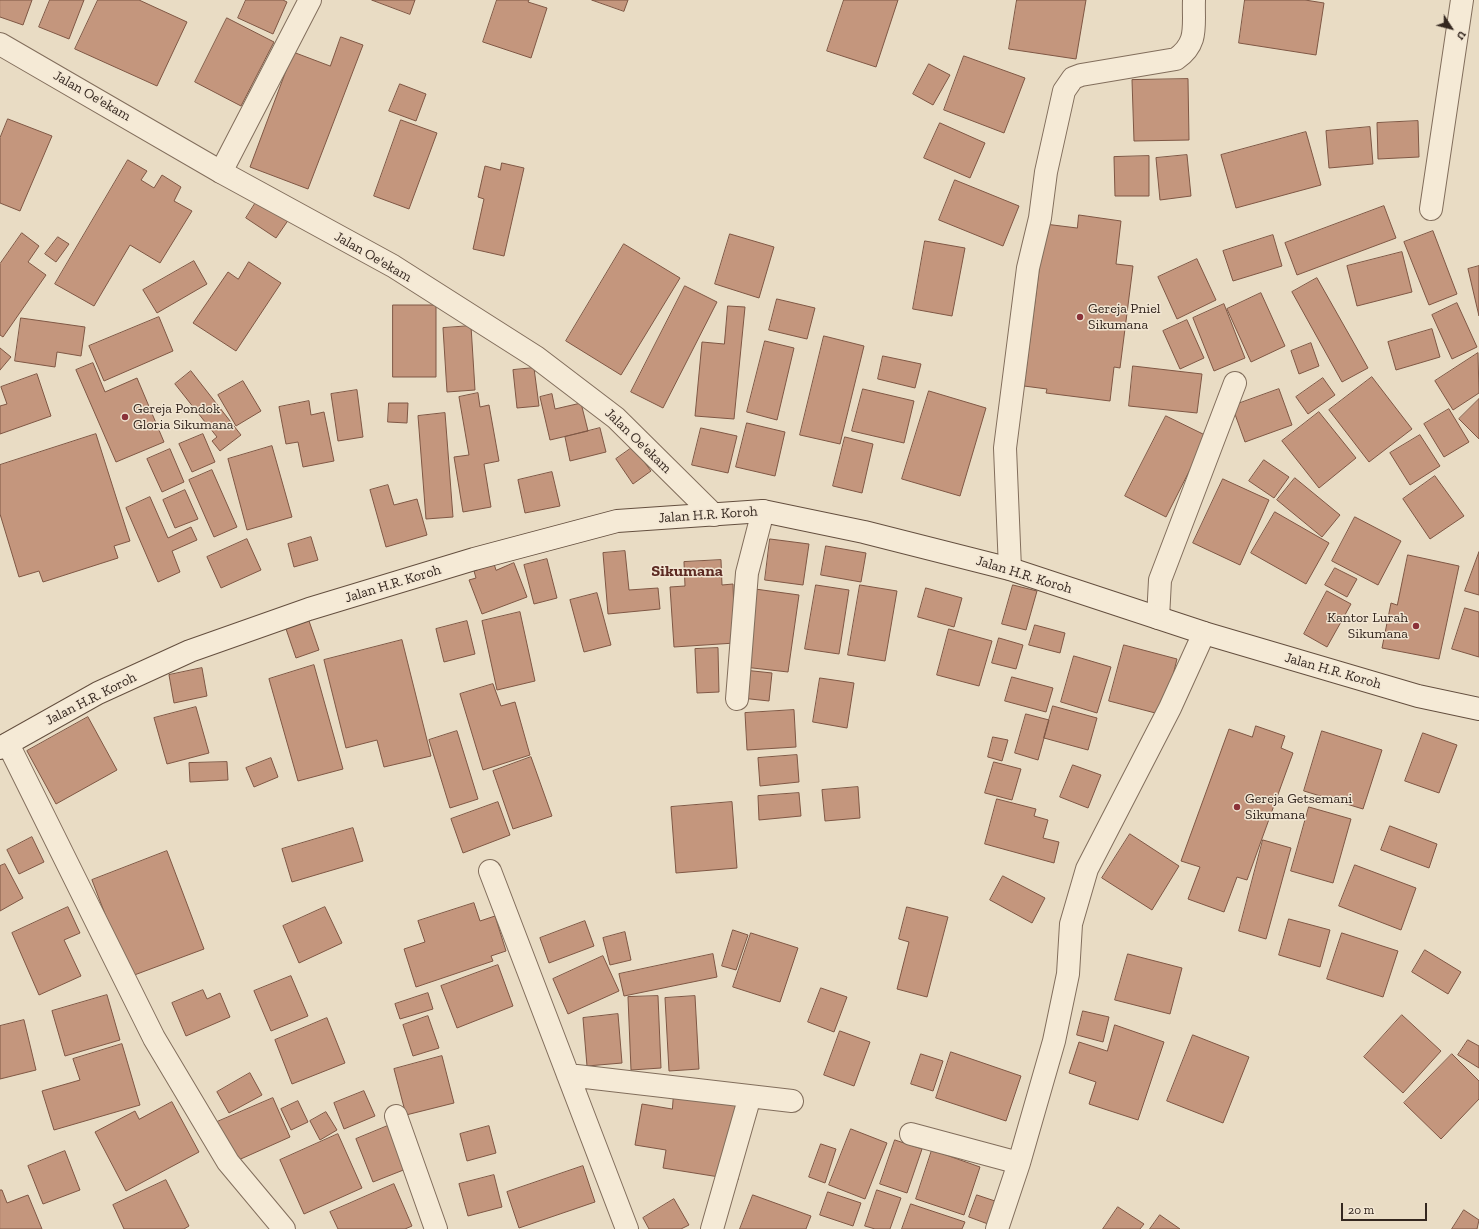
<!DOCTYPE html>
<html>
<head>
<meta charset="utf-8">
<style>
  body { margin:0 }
  #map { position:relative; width:1479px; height:1229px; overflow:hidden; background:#e9dcc4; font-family:"Zilla Slab",serif }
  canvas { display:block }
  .north { position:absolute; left:1431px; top:8px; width:40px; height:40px; -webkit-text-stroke:3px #f2e6d3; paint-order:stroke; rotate:126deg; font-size:11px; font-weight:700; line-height:16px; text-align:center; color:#34271f }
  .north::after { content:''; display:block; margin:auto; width:14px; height:18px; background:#34271f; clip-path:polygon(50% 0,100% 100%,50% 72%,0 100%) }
  .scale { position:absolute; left:1341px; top:1203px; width:86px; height:18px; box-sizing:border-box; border:2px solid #34271f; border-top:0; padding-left:5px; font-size:12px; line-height:14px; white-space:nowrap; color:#34271f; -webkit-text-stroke:3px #f2e6d3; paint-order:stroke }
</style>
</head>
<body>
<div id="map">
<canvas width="1479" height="1229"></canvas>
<div class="north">U</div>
<div class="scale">20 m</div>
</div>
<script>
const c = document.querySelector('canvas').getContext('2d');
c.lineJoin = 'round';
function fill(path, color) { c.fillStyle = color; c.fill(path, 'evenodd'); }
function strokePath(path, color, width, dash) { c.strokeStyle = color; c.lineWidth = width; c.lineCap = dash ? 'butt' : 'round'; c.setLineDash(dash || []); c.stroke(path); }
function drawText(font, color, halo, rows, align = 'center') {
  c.font = font + ' "Zilla Slab",serif'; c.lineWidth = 3; c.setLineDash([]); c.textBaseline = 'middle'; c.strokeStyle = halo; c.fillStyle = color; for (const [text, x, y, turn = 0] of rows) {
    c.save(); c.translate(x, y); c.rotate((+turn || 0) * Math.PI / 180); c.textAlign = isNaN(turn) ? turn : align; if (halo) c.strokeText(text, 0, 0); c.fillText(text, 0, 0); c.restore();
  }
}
const building = new Path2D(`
  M0,0H32L23,25L0,17Z
  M50,0H84L69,39L39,27Z
  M98,0H139L187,22L157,86L75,49Z
  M246,0H283L287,2L273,34L238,18Z
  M372,0H415L410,14Z
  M497,0H529L528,2L547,8L531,58L483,42Z
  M592,0H628L624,11Z
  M844,0H898L876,67L827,51Z
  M1017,0H1086L1076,59L1009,49Z
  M1245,0H1305L1324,3L1316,55L1239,43Z
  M227,18L274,42L241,106L195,82Z
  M341,37L363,45L308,189L250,167L293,52L330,66Z
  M964,56L1025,78L1004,133L944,110Z
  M929,64L950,75L933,105L913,94Z
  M1188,79L1189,140L1134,141L1132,80Z
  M400,84L426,94L416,121L389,111Z
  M8,119L52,136L20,211L0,203V138Z
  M401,120L437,133L409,209L374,196Z
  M1418,121L1419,157L1378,159L1377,123Z
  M940,123L985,143L970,178L924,158Z
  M1370,127L1373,164L1329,168L1326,131Z
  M1306,132L1321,185L1236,208L1221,155Z
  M1187,155L1191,196L1160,200L1156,158Z
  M1149,156V196H1115L1114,157Z
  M128,160L147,171L141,180L154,188L162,175L181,187L174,201L192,211L160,263L130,245L94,306L55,284Z
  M502,163L524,168L504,256L473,249L484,199L478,197L485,166L500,170Z
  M955,180L1019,206L1003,246L939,220Z
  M258,199L289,219L276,238L246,218Z
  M1384,206L1396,238L1297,275L1285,243Z
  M1079,215L1121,221L1116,264L1133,266L1120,368L1114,367L1110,401L1046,393L1047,389L1024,386L1045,224L1077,228Z
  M1433,231L1457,294L1429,305L1404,242Z
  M22,233L39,246L28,262L46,275L3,337L0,335V264Z
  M730,234L774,247L759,298L715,284Z
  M1273,235L1282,266L1233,281L1223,251Z
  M58,237L69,244L56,262L45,254Z
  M925,241L965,248L952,316L913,309Z
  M624,244L680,278L621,375L566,341Z
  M1402,252L1412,292L1357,306L1347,266Z
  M1197,259L1216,300L1177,319L1158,277Z
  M194,261L207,284L157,313L143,290Z
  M249,262L281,283L236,351L193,323L228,272L238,279Z
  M1479,266V316L1468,269Z
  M1317,278L1368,368L1342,382L1292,292Z
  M685,286L717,302L663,408L631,392Z
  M1261,293L1285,346L1251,362L1227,309Z
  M777,299L815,308L807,339L769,330Z
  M1457,303L1477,347L1452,359L1432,315Z
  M1224,304L1245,358L1214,371L1193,318Z
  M393,305H436V377H393Z
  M728,306L745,307L734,419L695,416L702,342L724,344Z
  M159,317L173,351L104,381L89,346Z
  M21,318L85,327L81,356L57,352L55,367L15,361Z
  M1187,320L1204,358L1180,369L1163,331Z
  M471,326L475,390L447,392L443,328Z
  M1432,329L1440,357L1396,370L1388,342Z
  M824,336L864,346L840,444L800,435Z
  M765,341L794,348L777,420L747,412Z
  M1311,343L1319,366L1299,374L1291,351Z
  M0,348L11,357L0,370Z
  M1478,353L1479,393L1453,410L1435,381Z
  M883,356L921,364L915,388L878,379Z
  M93,363L105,392L137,378L164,442L116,462L76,370Z
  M1133,366L1202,374L1197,413L1129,406Z
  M534,368L539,406L517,408L513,370Z
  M191,371L241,435L220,451L212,441L217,437L175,384Z
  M37,374L51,416L0,434V406L7,404L1,387Z
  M1372,377L1412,429L1369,462L1329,410Z
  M1323,378L1335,395L1308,414L1296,397Z
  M243,381L261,411L236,426L218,395Z
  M863,389L914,401L904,443L852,431Z
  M1279,389L1292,425L1245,442L1232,406Z
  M357,390L363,437L338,441L331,394Z
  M929,391L986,408L960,496L902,479Z
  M478,393L480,407L489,405L499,461L484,464L491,507L463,512L454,457L469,455L459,397Z
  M552,394L555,409L581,403L588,431L550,440L540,397Z
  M1479,399V439L1459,419Z
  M309,401L311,415L324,412L334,461L303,467L298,442L286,444L279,407Z
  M389,403H408L407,423L388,422Z
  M1449,409L1469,442L1444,457L1424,424Z
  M1319,412L1356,458L1319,488L1282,441Z
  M445,413L453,517L426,519L418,416Z
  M1166,416L1207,436L1166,517L1125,496Z
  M747,423L785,432L775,476L736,467Z
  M600,428L606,452L570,461L565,437Z
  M701,428L737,436L728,473L692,465Z
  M96,434L130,541L114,546L118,558L43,582L39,571L19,577L0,514V465Z
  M203,434L215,462L192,472L179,444Z
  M1420,435L1440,466L1410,485L1390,453Z
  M845,437L873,444L862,493L833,486Z
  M272,446L292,517L247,530L228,459Z
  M633,447L651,471L633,484L616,459Z
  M170,449L184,482L162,492L147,459Z
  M1264,460L1289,477L1274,498L1249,481Z
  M212,470L237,527L214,537L189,480Z
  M552,472L560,506L525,513L518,480Z
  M1435,476L1464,516L1430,539L1403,499Z
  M1295,478L1340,515L1322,537L1277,500Z
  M1223,479L1269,500L1240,565L1193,543Z
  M388,485L394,505L417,499L427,535L386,547L370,490Z
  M185,490L198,519L175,528L163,500Z
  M150,497L168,538L191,527L197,540L172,551L180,572L158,582L126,508Z
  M1275,512L1329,543L1306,584L1251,553Z
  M1355,517L1401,541L1378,585L1332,561Z
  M311,537L318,560L294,567L288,544Z
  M247,539L261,570L221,588L207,557Z
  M770,539L809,544L803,585L765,580Z
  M826,546L866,553L861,582L821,575Z
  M625,551L629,590L658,588L660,609L608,614L603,553Z
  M1479,552V595L1465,591Z
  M1408,555L1459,566L1439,659L1382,648L1391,603L1397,605Z
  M547,559L557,598L534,604L524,565Z
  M721,560L722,585L733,584L735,643L674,647L670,587L685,586L684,562Z
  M514,563L527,597L482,614L469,580L476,578L474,571L494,564L496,570Z
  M1335,568L1357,579L1347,597L1325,585Z
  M816,585L849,590L839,654L805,649Z
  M860,585L897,591L885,661L848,655Z
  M1013,585L1037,591L1026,630L1002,624Z
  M926,588L962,598L954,627L918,617Z
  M755,589L799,595L788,672L744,667Z
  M1327,591L1351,604L1327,647L1304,634Z
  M597,593L611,645L584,652L570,600Z
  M1465,608L1479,612V657L1452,649Z
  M520,612L535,681L497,690L482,621Z
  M308,618L319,650L296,658L285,626Z
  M467,621L475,654L444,662L436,629Z
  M1035,625L1065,633L1060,653L1029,645Z
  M949,629L992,641L979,686L937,675Z
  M999,638L1023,645L1016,669L992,663Z
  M402,640L431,756L384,767L377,740L346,748L324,660Z
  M1124,645L1177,659L1163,715L1109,701Z
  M718,648L719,692L697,693L695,649Z
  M1074,656L1111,667L1097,713L1061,702Z
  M314,665L343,769L298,781L269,679Z
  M202,668L207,696L174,703L169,675Z
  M744,670L772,673L769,701L741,698Z
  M1012,677L1053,688L1046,712L1005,701Z
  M820,678L854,683L847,728L813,722Z
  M493,684L501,706L515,702L530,755L483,770L460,694Z
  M1053,706L1097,718L1088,750L1044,738Z
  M196,707L209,753L167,764L154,718Z
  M794,710L796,747L747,750L745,713Z
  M1026,714L1049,720L1038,760L1015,753Z
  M88,717L117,770L56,804L27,751Z
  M1256,726L1285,736L1281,748L1293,753L1247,880L1237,877L1224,912L1188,899L1200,867L1181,861L1229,729L1252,737Z
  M457,731L478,799L450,808L429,740Z
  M1322,731L1382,750L1363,809L1304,791Z
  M1423,733L1457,745L1439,793L1405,781Z
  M993,737L1008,740L1002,761L988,757Z
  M797,755L799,782L760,786L758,758Z
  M531,757L552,816L513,829L493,771Z
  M271,758L278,777L254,787L246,768Z
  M227,762L228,780L190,782L189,763Z
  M994,762L1021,769L1012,800L985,793Z
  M1073,765L1101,775L1088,808L1060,797Z
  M858,787L860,818L825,821L822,790Z
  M799,793L801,816L759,820L758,796Z
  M997,799L1036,809L1034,816L1048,820L1043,838L1059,842L1054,863L985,844Z
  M498,802L510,835L463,853L451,819Z
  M732,802L737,868L676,873L671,807Z
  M1309,807L1351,819L1333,883L1291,871Z
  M1390,826L1437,844L1429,868L1381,850Z
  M353,828L363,861L292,882L282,849Z
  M1130,834L1179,866L1152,910L1102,878Z
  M32,837L44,862L19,874L7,850Z
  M1263,840L1291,848L1266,939L1239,931Z
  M167,851L204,949L129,977L92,880Z
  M5,864L23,898L0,911V866Z
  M1355,865L1416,888L1401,930L1339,906Z
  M1003,876L1045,898L1032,923L990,900Z
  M474,903L480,921L495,916L506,951L491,956L493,961L416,987L404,949L425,942L418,921Z
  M68,907L80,933L64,940L81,976L39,995L12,933Z
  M325,907L342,943L299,963L283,926Z
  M907,907L948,917L927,997L897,989L909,942L899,939Z
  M1289,919L1330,930L1320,967L1279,955Z
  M585,921L594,946L549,963L540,938Z
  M733,930L748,935L736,970L722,966Z
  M625,932L631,960L610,965L603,938Z
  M751,933L798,948L780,1002L733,987Z
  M1342,933L1398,951L1383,997L1327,979Z
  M1425,950L1461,972L1448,994L1412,972Z
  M713,954L717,977L624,996L619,974Z
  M1128,954L1182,968L1170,1014L1115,1000Z
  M603,956L619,991L568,1014L553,979Z
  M498,965L513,1006L457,1028L441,986Z
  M291,976L308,1016L271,1031L254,991Z
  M821,988L847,997L834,1032L808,1022Z
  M203,990L207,999L220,993L230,1017L186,1036L172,1003Z
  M428,993L433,1009L400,1019L395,1004Z
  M107,995L120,1040L65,1056L52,1011Z
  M658,996L661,1068L631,1070L628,997Z
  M695,996L699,1069L669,1071L665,998Z
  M1083,1011L1109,1017L1103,1042L1077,1035Z
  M618,1014L622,1063L587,1066L583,1018Z
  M1402,1015L1441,1051L1403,1093L1364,1057Z
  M428,1016L439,1048L413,1056L403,1025Z
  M327,1018L345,1063L292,1084L275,1040Z
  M24,1020L36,1070L0,1079V1026Z
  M1115,1025L1164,1042L1138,1120L1089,1104L1096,1082L1069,1073L1079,1042L1107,1051Z
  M840,1031L870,1042L854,1086L824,1075Z
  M1193,1035L1249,1057L1223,1123L1167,1101Z
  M1468,1040L1479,1046V1068L1458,1055Z
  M122,1044L140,1105L54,1130L42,1091L80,1080L73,1059Z
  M951,1052L1021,1076L1006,1121L936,1098Z
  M921,1054L943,1061L933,1091L911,1084Z
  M1452,1054L1479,1081V1099L1441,1139L1404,1103Z
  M442,1056L454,1103L406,1115L394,1069Z
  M250,1073L262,1095L229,1113L217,1092Z
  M364,1091L375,1116L344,1129L334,1103Z
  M674,1093L750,1105L738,1180L663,1168L666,1150L635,1145L642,1104L672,1109Z
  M273,1098L290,1137L234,1162L217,1122Z
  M298,1101L308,1122L291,1130L281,1109Z
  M172,1102L199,1152L126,1191L95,1132L135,1111L139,1119Z
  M326,1112L337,1130L320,1140L310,1121Z
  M390,1125L406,1169L373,1182L356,1139Z
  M489,1126L496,1153L467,1161L460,1134Z
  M851,1129L887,1143L865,1199L829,1185Z
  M338,1134L362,1188L304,1214L280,1160Z
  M895,1140L922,1149L907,1193L880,1184Z
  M821,1144L836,1149L825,1183L809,1177Z
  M932,1150L980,1167L964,1215L916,1199Z
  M65,1151L80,1190L43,1204L28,1166Z
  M583,1166L595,1202L519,1228L507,1192Z
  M494,1175L502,1207L468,1216L459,1184Z
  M166,1180L189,1226L184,1229H124L113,1205Z
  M394,1184L412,1226L405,1229H338L330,1212Z
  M0,1190H2L7,1203L28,1195L42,1229H0Z
  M877,1190L901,1198L890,1229H875L865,1226Z
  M828,1192L861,1203L853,1226L820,1215Z
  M753,1195L811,1216L806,1229H740Z
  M977,1195L995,1201L988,1224L969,1217Z
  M674,1199L689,1225L681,1229H649L643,1218Z
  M911,1204L965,1222L962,1229H902Z
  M1118,1207L1144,1224L1140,1229H1103Z
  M1464,1210L1479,1220L1477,1229H1452Z
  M1160,1215L1180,1229H1150Z`);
const minor = new Path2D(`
  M221,172L310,0
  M1431,209L1462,0
  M1010,569L1005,448L1028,268L1040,218L1046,172L1064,91L1073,78L1081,75L1176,59C1199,43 1193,26 1194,0
  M1158,618L1160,580L1235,383
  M737,699L747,573L763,511
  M8,744L154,1038L228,1162L284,1229
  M490,871L627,1229
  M568,1075L792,1101
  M396,1116L436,1229
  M911,1134L1019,1163
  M712,1229L750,1096
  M997,1229L1019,1163L1054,1041L1068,974L1071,924L1087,869L1170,708L1204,633`);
const tertiary = new Path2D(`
  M0,44L221,172L393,266L536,357L616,418L714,515`);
const secondary = new Path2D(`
  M0,748L98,693L190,651L309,609L474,559L617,521L763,511L864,532L1010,569L1204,633L1418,696L1479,709`);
const markers = [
  [1080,317,4,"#8b3239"],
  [125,417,4,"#8b3239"],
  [1416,626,4,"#8b3239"],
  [1237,807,4,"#8b3239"]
];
const streetNames = [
  ["Jalan Oe'ekam",92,96,30],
  ["Jalan Oe'ekam",373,257,30],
  ["Jalan Oe'ekam",638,441,44],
  ["Jalan H.R. Koroh",708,515,-4],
  ["Jalan H.R. Koroh",1024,575,17],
  ["Jalan H.R. Koroh",393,584,-17],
  ["Jalan H.R. Koroh",1333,671,16],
  ["Jalan H.R. Koroh",91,699,-27]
];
const poiNames = [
  ["Gereja Pniel",1088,309],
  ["Sikumana",1088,325],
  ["Gereja Pondok",133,409],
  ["Gloria Sikumana",133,425],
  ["Kantor Lurah",1408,618,"right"],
  ["Sikumana",1408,634,"right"],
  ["Gereja Getsemani",1245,799],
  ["Sikumana",1245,815]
];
const quarterNames = [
  ["Sikumana",687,571]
];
fill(building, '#c4967d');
strokePath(building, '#7f5744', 1);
strokePath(minor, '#826e5c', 24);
strokePath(tertiary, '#826e5c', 24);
strokePath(secondary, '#644f3f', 24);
strokePath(minor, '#f5ead6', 22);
strokePath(tertiary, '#f5ead6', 22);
strokePath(secondary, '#f5ead6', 22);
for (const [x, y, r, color] of markers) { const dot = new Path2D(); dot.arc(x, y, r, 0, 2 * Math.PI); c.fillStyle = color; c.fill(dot); strokePath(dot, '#f2e6d3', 1.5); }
drawText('14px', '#34271f', '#f2e6d3', streetNames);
drawText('14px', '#34271f', '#f2e6d3', poiNames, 'left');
drawText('bold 16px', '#5c2a22', '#f2e6d3', quarterNames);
</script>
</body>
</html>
